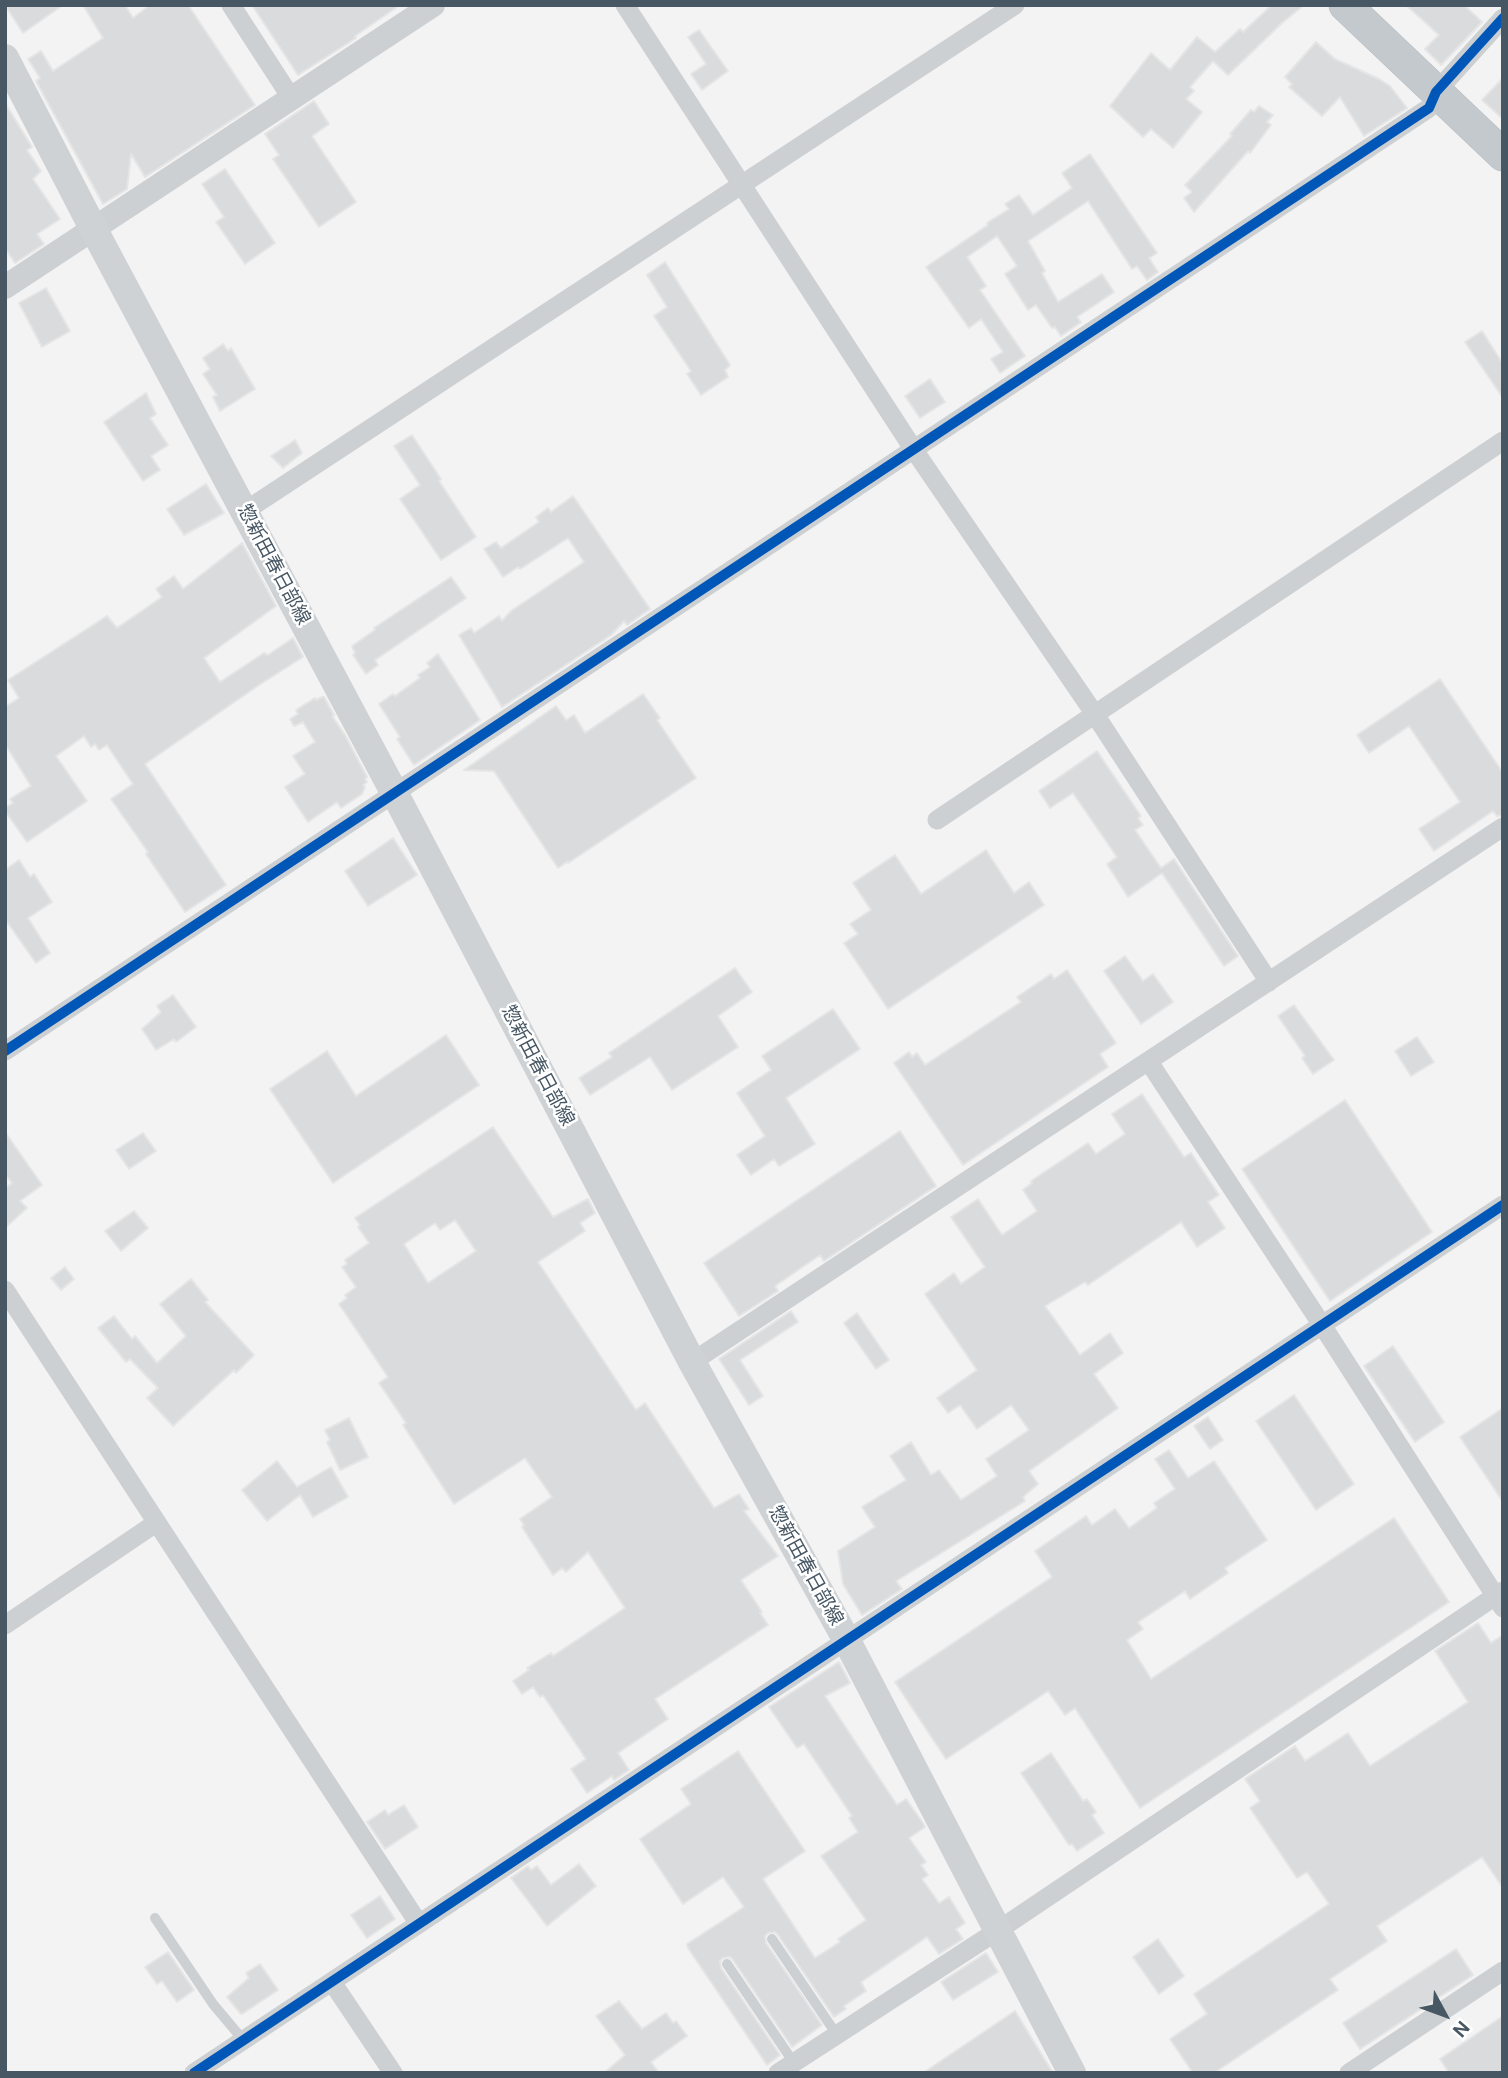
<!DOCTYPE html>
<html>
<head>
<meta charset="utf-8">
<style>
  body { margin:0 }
  #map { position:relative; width:1508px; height:2078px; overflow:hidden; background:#f4f3f3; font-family:"DM Sans",sans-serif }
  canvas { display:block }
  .frame { position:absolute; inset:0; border:7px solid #475763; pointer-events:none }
  .north { position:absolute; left:1410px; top:1980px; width:70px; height:70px; -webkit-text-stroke:5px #fff; paint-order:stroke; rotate:131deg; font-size:19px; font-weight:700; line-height:28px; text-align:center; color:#475763 }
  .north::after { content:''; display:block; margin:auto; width:24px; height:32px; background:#475763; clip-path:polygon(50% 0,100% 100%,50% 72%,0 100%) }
</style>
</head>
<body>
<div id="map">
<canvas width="1508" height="2078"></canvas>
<div class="frame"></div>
<div class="north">N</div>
</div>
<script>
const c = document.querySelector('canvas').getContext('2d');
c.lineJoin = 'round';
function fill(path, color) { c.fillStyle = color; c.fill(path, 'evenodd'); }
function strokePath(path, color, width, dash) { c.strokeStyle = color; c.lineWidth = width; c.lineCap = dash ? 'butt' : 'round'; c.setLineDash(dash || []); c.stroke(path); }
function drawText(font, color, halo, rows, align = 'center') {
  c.font = font + ' "DM Sans","Noto Sans JP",sans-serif'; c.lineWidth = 5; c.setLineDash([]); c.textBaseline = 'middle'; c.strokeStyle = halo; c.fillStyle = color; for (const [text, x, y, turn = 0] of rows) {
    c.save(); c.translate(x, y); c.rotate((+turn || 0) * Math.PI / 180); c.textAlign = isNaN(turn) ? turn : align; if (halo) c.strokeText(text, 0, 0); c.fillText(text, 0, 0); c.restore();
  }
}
const building = new Path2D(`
  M5,5H63L23,33Z
  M83,5H125L133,18L150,5H188L255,105L145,177L131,154L127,189L103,204L36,81L40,78L28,59L41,51L53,71L103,38Z
  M252,5H400L355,36L356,38L298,75Z
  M1272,5H1304L1282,23L1228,75L1213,61L1190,87L1194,91L1186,99L1202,112L1173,148L1151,129L1143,137L1110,106L1151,53L1170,70L1197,37L1215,52L1240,29L1243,32Z
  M1406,5H1464L1482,22L1441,65L1425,49L1439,35Z
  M699,30L728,71L702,90L691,74L706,64L688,37Z
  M1316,42L1335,59L1379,79L1390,86L1407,108L1364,136L1340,97L1322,116L1289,87L1292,84L1285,77Z
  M1503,78V119L1482,100Z
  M314,101L329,124L312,136L356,202L319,227L273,159L279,155L265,134Z
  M5,103L32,147L27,150L41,171L33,179L60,219L37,234L44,244L15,263L5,248Z
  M1259,106L1273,115L1267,122L1271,125L1250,153L1248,151L1194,212L1184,198L1192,192L1185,185L1232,136L1230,134L1251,110L1254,112Z
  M1090,154L1157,253L1149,258L1158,272L1147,280L1137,266L1132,269L1088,201L1028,241L1045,271L1042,273L1058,302L1102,274L1114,292L1077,317L1081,322L1061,336L1055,327L1052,328L1036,305L1028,310L1005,274L1017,266L997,236L967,257L986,286L980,290L1025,356L1000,373L991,359L1003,352L981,319L969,328L926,267L988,225L987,223L1009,209L1005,204L1019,195L1033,215L1072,188L1062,173Z
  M225,169L275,243L245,264L216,222L224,217L202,184Z
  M665,262L730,365L725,370L728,377L701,395L687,374L691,371L654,316L667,307L647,275Z
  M46,288L70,331L42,347L19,303Z
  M1482,331L1503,364V398L1465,342Z
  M223,344L228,351L231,348L255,389L220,411L213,397L217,395L203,374L210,369L203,358Z
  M930,379L945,402L920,418L905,396Z
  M146,393L156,414L150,418L168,445L151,456L160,470L143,481L104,422Z
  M412,435L441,479L439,481L476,537L441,560L400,499L420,485L394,446Z
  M295,440L302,453L283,468L271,456Z
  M206,484L224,513L184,535L167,509Z
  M573,496L650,609L627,625L624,621L611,635L502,707L459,635L471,628L474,633L499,616L502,621L511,611L584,562L568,538L520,569L518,567L503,577L484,549L496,542L501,548L539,522L536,517L548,508L551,512Z
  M242,543L276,606L204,658L220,682L264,653L268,655L293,638L303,657L259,685L145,764L226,885L185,912L146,854L148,852L111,799L133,784L107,745L99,750L95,744L91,747L84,736L56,756L87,801L27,842L5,811V808L13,803L10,799L31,786L5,744V707L19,698L8,680L107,616L117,628L162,597L156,589L174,576L183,589Z
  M451,577L466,598L375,660L378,665L366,674L353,655L355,653L352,646L375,630L374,628Z
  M438,654L480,720L414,765L397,739L400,737L379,704L393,694L395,696L420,678L418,675L430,667L427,663Z
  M1440,679L1503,773V815L1497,816L1493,811L1434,851L1419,829L1460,802L1409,726L1369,753L1357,735Z
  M643,694L660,718L657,720L696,778L568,863V861L558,868L494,771L464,770L556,706L566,720L574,715L585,733Z
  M322,697H324L334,715L332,716L345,735L367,777L365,779L367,782L363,785L365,787L362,794L341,808L337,802L308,822L285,787L305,774L293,756L315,742L303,722L294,726L290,719L298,714L296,710L315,698L316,700Z
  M1097,751L1141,816L1138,818L1143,825L1135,830L1161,868L1174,859L1238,956L1224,966L1162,873L1128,897L1107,864L1117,857L1073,793L1050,808L1039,791Z
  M393,838L417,875L368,906L345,871Z
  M986,850L1014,893L1029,882L1044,905L888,1009L844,943L858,934L850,924L871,910L853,883L895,855L921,894Z
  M19,860L30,877L34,874L52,902L28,918L50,953L36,963L5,919V870Z
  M1125,956L1143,981L1153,974L1173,1002L1141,1024L1104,971Z
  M735,968L752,992L718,1016L738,1047L672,1090L650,1057L590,1095L579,1078L612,1057L609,1053Z
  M1067,970L1116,1043L1100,1054L1108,1067L963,1165L894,1063L909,1052L912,1057L917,1053L925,1065L1021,1002L1017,997L1051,974L1054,979Z
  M173,995L196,1027L176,1042L174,1039L156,1050L142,1029L161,1012L157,1006Z
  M1294,1005L1334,1060L1313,1074L1302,1058L1305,1056L1278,1016Z
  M833,1009L860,1049L786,1098L815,1144L779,1166L774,1159L751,1175L737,1155L765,1136L737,1093L771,1070L762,1056Z
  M446,1035L479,1085L333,1183L270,1089L327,1051L356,1096Z
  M1417,1037L1434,1062L1411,1076L1395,1051Z
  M1142,1094L1184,1157L1191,1153L1219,1195L1208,1202L1225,1228L1197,1247L1181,1222L1088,1285L1085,1282L1045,1306L1080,1355L1110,1333L1123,1353L1094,1374L1118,1408L1029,1471L1038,1484L1023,1497L1025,1501L896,1581L902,1589L862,1615L843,1584L838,1551L875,1527L862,1507L906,1480L890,1456L911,1442L931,1475L939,1470L961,1500L997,1476L986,1459L1029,1430L1011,1405L977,1429L960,1405L948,1413L937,1398L977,1370L925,1294L954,1273L961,1284L985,1267L951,1217L978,1199L1002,1235L1037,1211L1023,1190L1032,1183L1031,1181L1088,1143L1096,1154L1125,1134L1112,1114Z
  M1345,1100L1432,1232L1330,1301L1242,1169Z
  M493,1127L553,1217L588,1199L595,1213L580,1223L585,1231L538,1262L636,1410L645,1403L714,1508L739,1494L749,1509L744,1511L778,1556L741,1580L762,1612L760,1613L768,1625L655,1699L668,1719L618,1753L629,1770L614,1780L612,1776L587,1793L571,1769L586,1759L543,1695L540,1697L533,1687L522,1694L513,1681L529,1670L527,1668L551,1653L553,1656L625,1608L588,1552L566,1572L562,1568L553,1575L522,1527L524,1525L520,1519L552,1497L525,1458L454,1504L403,1425L406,1423L379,1383L388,1377L339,1304L347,1298L345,1295L356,1287L342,1267L347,1264L345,1260L369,1243L358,1227L360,1225L355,1218ZM455,1220L476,1251L428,1283L404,1244L435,1223L440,1230Z
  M900,1131L936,1186L824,1261L820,1255L775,1286L778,1291L739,1316L704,1263Z
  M5,1132L42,1185L20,1201L27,1208L5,1228V1185L7,1187L12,1183L5,1174Z
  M143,1133L156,1151L129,1169L116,1150Z
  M134,1211L148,1228L121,1251L105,1231Z
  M65,1267L74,1279L61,1290L51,1278Z
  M191,1279L208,1300L205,1302L254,1355L236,1373L234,1370L173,1426L147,1398L158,1388L130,1359L126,1362L98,1328L114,1316L132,1339L135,1336L157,1363L186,1336L160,1304Z
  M791,1311L798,1322L740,1360L763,1396L749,1405L719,1359Z
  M857,1313L889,1360L876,1369L844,1323Z
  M1393,1346L1444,1422L1415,1442L1364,1366Z
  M1294,1395L1354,1484L1316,1510L1256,1421Z
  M1503,1408V1502L1460,1437Z
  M1208,1417L1223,1440L1210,1449L1194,1426Z
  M349,1418L368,1457L340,1470L327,1442L330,1440L325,1430Z
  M1169,1450L1188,1478L1214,1461L1267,1540L1225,1568L1228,1573L1190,1599L1185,1591L1138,1622L1143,1629L1127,1640L1151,1679L1394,1518L1449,1602L1140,1808L1075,1708L1065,1715L1048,1691L946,1759L895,1682L1052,1577L1035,1551L1086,1516L1092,1525L1115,1509L1129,1528L1157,1508L1154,1503L1175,1489L1155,1459Z
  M277,1461L297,1487L331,1467L348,1497L313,1517L300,1495L267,1521L242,1490Z
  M1478,1623L1491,1643L1503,1635V1888L1482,1857L1377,1926L1387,1941L1330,1979L1338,1990L1214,2073H1193L1170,2039L1207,2014L1194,1994L1329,1904L1307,1872L1297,1878L1250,1808L1260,1801L1245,1779L1295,1746L1305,1761L1348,1733L1370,1766L1468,1702L1435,1651Z
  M839,1662L850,1683L825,1696L897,1805L906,1799L923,1823L925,1827L909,1838L926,1862L921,1865L928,1875L922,1879L939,1903L949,1897L965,1923L956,1929L963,1939L939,1954L927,1937L861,1982L866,1991L844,2006L846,2009L834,2017L778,1935L775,1932L768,1933L765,1936L766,1943L822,2025L792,2047L733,1960L730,1957L723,1958L720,1961L721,1968L780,2055L767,2065L688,1948L687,1944L744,1907L723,1877L683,1904L640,1839L691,1804L681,1789L738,1751L805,1851L763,1879L815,1958L840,1942L838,1939L866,1920L821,1856L858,1832L849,1818L852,1816L804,1744L797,1748L769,1707Z
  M1051,1753L1083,1801L1087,1799L1096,1812L1092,1815L1104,1833L1077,1851L1072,1844L1069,1845L1021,1773Z
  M404,1805L418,1827L385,1849L367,1822L385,1810L388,1815Z
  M579,1864L596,1886L547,1926L511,1878L528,1866L531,1870L537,1866L551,1885Z
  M380,1896L395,1919L367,1938L351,1915Z
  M1158,1939L1184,1976L1159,1994L1133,1957Z
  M1456,1949L1473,1975L1360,2049L1343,2023Z
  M168,1952L194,1990L177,2002L162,1981L157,1984L145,1967Z
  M986,1953L998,1972L953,2000L941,1982Z
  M260,1964L278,1990L242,2014L240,2013L227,1997L249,1978L246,1973Z
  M619,2001L642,2029L666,2013L673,2023L676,2021L687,2036L651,2062L659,2073H604L625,2055L596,2016Z
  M1015,2011L1053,2073H923Z
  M1503,2016V2073H1449L1440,2059Z`);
const service = new Path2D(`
  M155,1918L213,2004L244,2041
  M772,1939L837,2035
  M727,1964L794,2063`);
const minor = new Path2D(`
  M231,5L292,99
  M625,5L914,450L1094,713L1269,982
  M245,511L1015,5
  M937,820L1503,441
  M5,1051L1429,108L1436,92L1503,18
  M1149,1062L1322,1325L1503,1608
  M5,1290L419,1924
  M692,1362L1503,827
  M5,1625L156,1523
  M332,1982L393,2073
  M194,2073L1503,1205
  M778,2073L997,1931L1503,1591
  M1349,2073L1503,1971`);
const tertiary = new Path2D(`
  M5,287L433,5`);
const secondary = new Path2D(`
  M5,58L94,230L395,794L692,1362L846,1639L1072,2073`);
const trunk = new Path2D(`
  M1345,5L1503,155`);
const cycleway = new Path2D(`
  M5,1051L1429,108L1436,92L1503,18
  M194,2073L1503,1205`);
const streetNames = [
  ["惣新田春日部線",273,565,62],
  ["惣新田春日部線",537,1066,62],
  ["惣新田春日部線",805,1566,61]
];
fill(building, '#d9dbdc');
strokePath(building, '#e5e5e6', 2);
strokePath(trunk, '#b7bec4', 33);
strokePath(service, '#cdd0d2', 10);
strokePath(minor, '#cdd0d2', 19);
strokePath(tertiary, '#cdd0d2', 24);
strokePath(secondary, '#ced2d4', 28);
strokePath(trunk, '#c4c9cd', 32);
strokePath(cycleway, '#0057b8', 10);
drawText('19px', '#475763', '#fff', streetNames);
</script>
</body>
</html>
